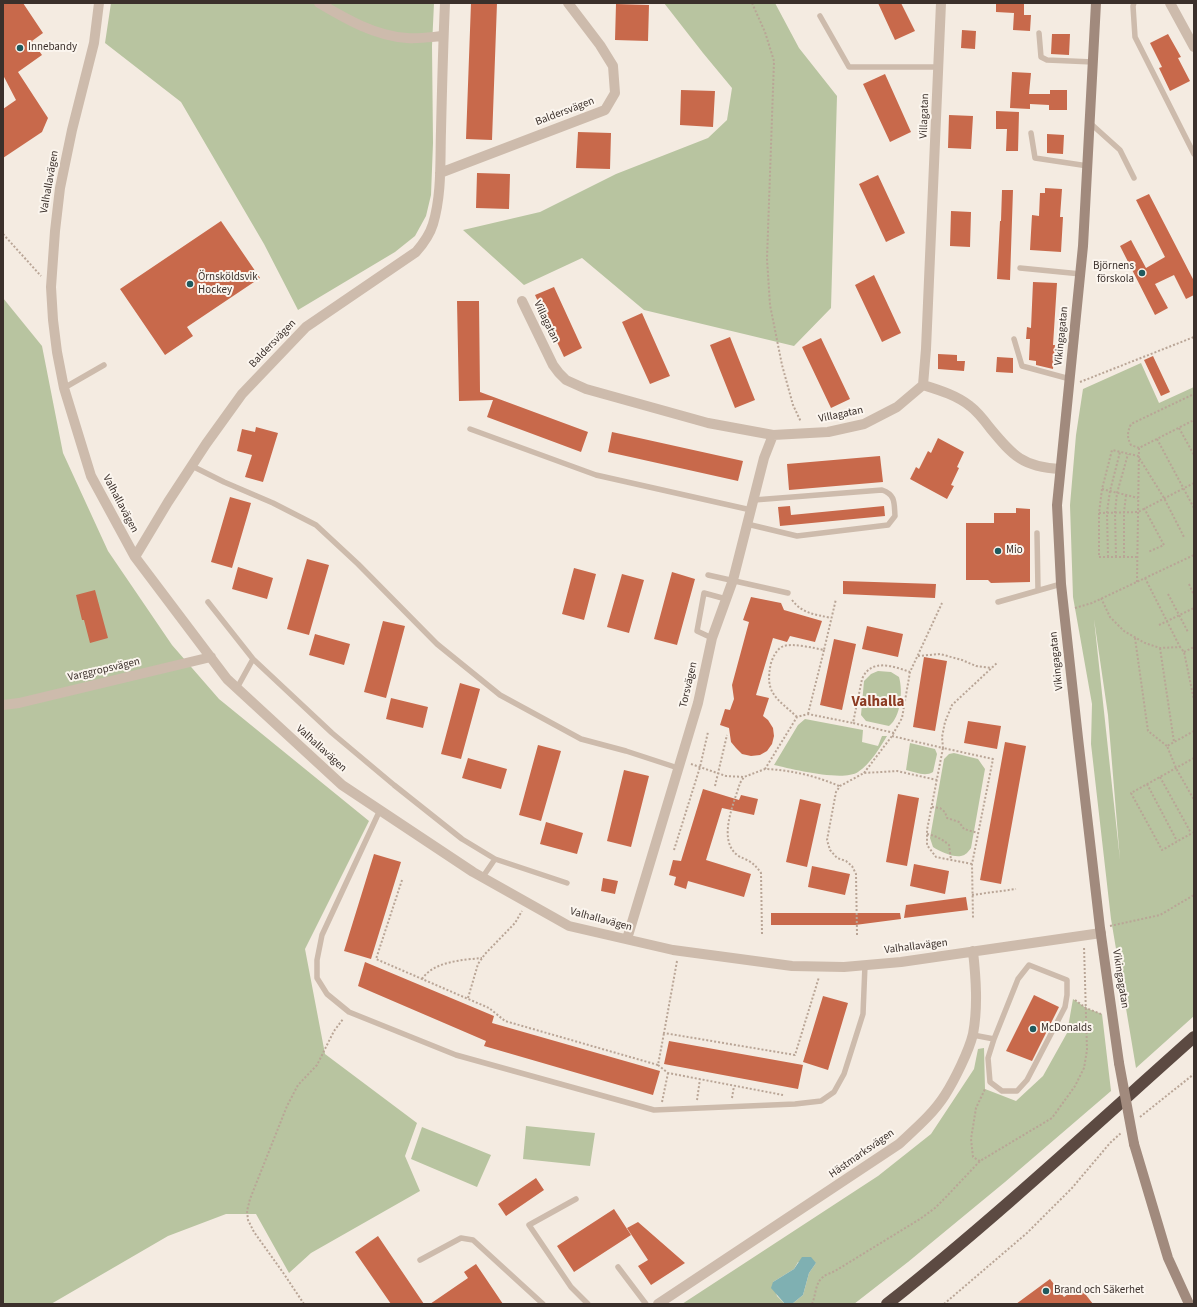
<!DOCTYPE html>
<html>
<head>
<meta charset="utf-8">
<style>
  body { margin:0 }
  #map { position:relative; width:1197px; height:1307px; overflow:hidden; background:#f4ebe1; font-family:"Source Sans 3",sans-serif }
  canvas { display:block }
  .frame { position:absolute; inset:0; border:4px solid #3b302b; pointer-events:none }
</style>
</head>
<body>
<div id="map">
<canvas width="1197" height="1307"></canvas>
<div class="frame"></div>
</div>
<script>
const c = document.querySelector('canvas').getContext('2d');
c.lineJoin = 'round';
function fill(path, color) { c.fillStyle = color; c.fill(path, 'evenodd'); }
function strokePath(path, color, width, dash) { c.strokeStyle = color; c.lineWidth = width; c.lineCap = dash ? 'butt' : 'round'; c.setLineDash(dash || []); c.stroke(path); }
function drawText(font, color, halo, rows, align = 'center') {
  c.font = font + ' "Source Sans 3",sans-serif'; c.lineWidth = 4; c.setLineDash([]); c.textBaseline = 'middle'; c.strokeStyle = halo; c.fillStyle = color; for (const [text, x, y, turn = 0] of rows) {
    c.save(); c.translate(x, y); c.rotate((+turn || 0) * Math.PI / 180); c.textAlign = isNaN(turn) ? turn : align; if (halo) c.strokeText(text, 0, 0); c.fillText(text, 0, 0); c.restore();
  }
}
const green = new Path2D(`
  M111,3H434L432,46L433,143L431,195L426,216L415,236L395,252L298,310L264,244L181,102L105,43Z
  M664,3H775L799,48L837,96L831,308L794,346L644,310L582,258L524,285L463,230L540,212L616,174L708,138L727,120L732,88L703,53Z
  M3,298L42,346L63,453L108,551L172,645L219,699L369,821L305,949L325,1054L417,1123L405,1156L420,1191L311,1253L289,1273L256,1214H226L168,1236L51,1304H3Z
  M1141,363L1159,403L1194,387V1016L1136,1068L1111,919L1091,744L1092,704L1073,597L1070,505L1076,435L1083,389ZM1094,619L1108,715L1120,860Z
  M878,671L891,672L899,677C903,691 901,717 889,726L866,721L861,715L864,681L871,674Z
  M805,719L863,730L862,742L878,746L882,736H887C879,749 871,763 858,772C843,782 792,769 774,765L798,725Z
  M910,743L935,749L937,754L933,772C925,777 915,772 906,770Z
  M954,753L978,759L985,769L971,848C968,852 966,855 961,856C954,858 939,851 933,847L930,838L944,759L949,754Z
  M1073,999L1086,1008L1102,1014L1111,1091L1005,1182L908,1262L854,1304H792L803,1295L809,1273L816,1263L798,1262L794,1269L773,1282L777,1296L785,1304H682L878,1176L931,1134L974,1069L978,1049L984,1048L985,1089L1016,1101L1043,1076L1067,1033Z
  M526,1126L595,1133L590,1166L523,1159Z
  M422,1127L491,1155L477,1187L411,1159Z`);
const water = new Path2D(`
  M802,1257H811L816,1263L809,1273L803,1295L792,1304H785L771,1288L773,1282L794,1269Z`);
const building = new Path2D(`
  M3,3H23L43,33L32,41L42,55L18,72L48,118L42,132L3,158V109L16,100L3,75Z
  M471,3H497L492,140L466,139Z
  M878,3H901L915,31L895,40Z
  M996,3H1024V15H1031L1030,31L1013,30L1014,13L996,12Z
  M616,4L649,5L648,41L615,40Z
  M962,30L976,31L975,49L961,48Z
  M1052,34H1070L1069,55L1051,54Z
  M1168,34L1181,57L1178,58L1190,81L1170,91L1159,68L1162,67L1150,43Z
  M1012,72L1031,73L1029,94H1050V90H1067V110H1049V105L1030,104V109L1010,108Z
  M885,74L911,132L890,142L863,84Z
  M681,90L715,91L713,127L680,125Z
  M996,111L1019,112L1018,151H1006L1007,129H996Z
  M949,115L973,116L971,149L948,148Z
  M578,132L611,133L610,169L576,168Z
  M1047,134L1064,135L1063,154L1047,153Z
  M477,173L510,174L509,209L476,208Z
  M878,175L905,233L886,242L859,184Z
  M1045,188L1062,189L1060,217H1063L1061,252L1030,250L1032,215L1039,216L1040,193H1045Z
  M1002,190H1013L1010,280L997,279L1000,221H1001Z
  M1149,194L1194,281V295L1186,299L1174,275L1155,284L1168,308L1155,315L1120,246L1131,240L1146,268L1165,257L1136,200Z
  M951,211L971,212L970,247L950,246Z
  M221,221L260,278L187,327L193,336L165,355L120,289Z
  M874,275L901,333L882,342L855,285Z
  M1033,282L1057,283L1053,345H1055L1053,369L1036,365V361L1029,360L1030,339H1026L1027,327L1031,328Z
  M554,287L582,348L564,357L535,295Z
  M457,301H479L480,392L588,432L581,452L487,417L493,400L459,401Z
  M642,313L670,376L650,384L622,322Z
  M730,337L755,400L735,408L710,345Z
  M821,338L850,399L831,408L802,347Z
  M938,354L957,355V361H965L964,371L938,369Z
  M1153,356L1170,392L1161,396L1144,360Z
  M997,357L1013,358V373L996,372Z
  M256,427L278,433L263,482L245,477L252,455L237,451L242,429L255,432Z
  M612,432L743,461L738,481L608,452Z
  M938,438L964,452L957,467L959,468L951,485L954,486L947,499L910,479L916,467L919,469L928,451L931,453Z
  M880,456L883,482L789,490L787,464Z
  M230,497L251,503L232,568L211,562Z
  M790,506L791,515L884,506L885,516L780,526L778,507Z
  M1016,508L1030,509V582L991,583L988,580H966V523H994V513H1016Z
  M307,559L329,565L309,635L287,629Z
  M238,567L273,578L267,599L232,589Z
  M574,568L596,574L584,620L562,614Z
  M672,572L695,579L677,645L654,639Z
  M622,574L644,580L629,633L607,627Z
  M843,581L936,584L935,598L843,594Z
  M95,590L108,638L90,643L84,620H82L76,595Z
  M751,597L781,603L784,610L822,621L815,642L790,636L787,642L773,638L756,695L769,698L763,716L768,720L773,728L774,736L772,744L767,751L760,755L751,756L742,754L736,748L731,742L729,728L720,725L725,709L730,710L734,699L732,685L749,622L743,620Z
  M383,621L405,626L386,698L364,692Z
  M867,626L903,634L898,657L862,649Z
  M315,634L350,644L344,665L309,655Z
  M834,639L856,644L842,710L820,705Z
  M924,657L947,661L935,731L913,727Z
  M460,683L480,689L461,759L441,754Z
  M391,698L428,707L423,728L386,719Z
  M968,721L1001,726L997,749L964,743Z
  M1005,742L1026,746L1001,884L980,880Z
  M538,745L561,751L541,821L519,815Z
  M468,758L507,769L501,789L462,778Z
  M624,770L649,776L631,847L607,841Z
  M703,789L739,800L741,795L758,799L754,815L722,808L706,860L751,874L744,897L688,881L686,889L674,885L676,877L669,875L673,860L681,861Z
  M898,794L919,798L907,866L886,862Z
  M800,799L821,804L807,867L786,862Z
  M546,822L583,833L577,854L540,844Z
  M374,854L401,862L371,959L344,951Z
  M914,864L949,871L945,894L910,886Z
  M812,866L850,874L845,895L808,887Z
  M603,878L618,881L615,894L601,891Z
  M966,897L968,910L904,918L906,905Z
  M771,913H900L901,919L855,925H771Z
  M365,962L494,1016L492,1023L660,1071L653,1095L484,1046L486,1041L358,986Z
  M1034,995L1059,1007L1032,1061L1006,1051Z
  M823,996L848,1003L828,1070L803,1062Z
  M669,1041L803,1065L798,1089L664,1064Z
  M536,1178L544,1190L506,1216L498,1204Z
  M614,1209L631,1235L574,1272L557,1246Z
  M638,1222L685,1263L651,1285L638,1266L648,1260L627,1228Z
  M378,1236L424,1304H391L355,1252Z
  M476,1264L503,1304H430L468,1278L464,1272Z
  M1050,1279L1064,1297L1079,1286L1093,1304H1016Z`);
const path = new Path2D(`
  M752,3L765,32L774,61L767,259L770,305L782,365L793,405L801,422
  M3,234L41,276
  M1080,382L1194,337
  M1179,428L1194,455
  M1157,439L1194,508
  M1139,448L1131,445C1127,437 1127,433 1131,424L1194,394
  M1102,489L1138,498
  M1144,508L1164,545L1148,552
  M1099,513L1138,512L1194,483
  M1108,557L1107,512L1110,491L1120,452
  M1116,557L1115,512L1117,493L1128,454
  M1124,557V512L1126,495
  M1137,557H1099V513L1102,489L1112,450L1138,456L1164,498L1184,537
  M1145,578L1180,647
  M1137,582L1139,448L1194,420
  M1189,584L1194,595
  M1168,594L1188,632
  M1101,598L1110,617L1124,631L1145,643L1160,648L1180,647L1184,652L1194,700
  M792,600C803,614 814,614 831,618
  M1075,608L1092,603L1194,555
  M1159,625L1194,608
  M1135,638L1148,731L1167,746
  M1160,648L1174,742
  M1184,652L1194,647
  M918,656L940,654L962,660L976,666L992,668
  M808,714L824,650
  M797,717C777,698 764,694 771,663C773,657 777,648 784,646C793,643 814,648 824,650L836,599
  M1194,731L1167,746L1176,768L1194,800
  M894,733L853,723L862,679C871,658 893,666 910,672
  M892,736L943,748L942,737L945,722L952,705L998,662
  M1194,758L1131,793L1162,850L1194,832
  M691,764L726,776L744,777
  M864,773L892,736L902,718L910,672L942,603
  M1160,777L1191,833
  M1147,784L1177,841
  M715,786L727,735
  M839,786C816,776 791,770 765,769L797,717L808,714L853,723
  M932,807L940,808L945,812L947,818L959,822L964,829L978,833
  M927,834C936,836 942,839 949,845L951,860
  M674,850L700,767L708,732
  M972,864L936,857L927,845V830L943,748L993,759L972,864L973,918
  M402,880L376,959L489,1008L505,1021L658,1065L664,1033
  M972,895L1016,889
  M1110,926L1160,915L1194,895
  M762,934L761,873C757,867 753,863 747,860C743,858 739,857 736,854C718,838 734,803 740,783L744,777L765,769
  M857,935L856,874L852,866L846,861L837,858L830,850L827,840L836,792L840,786L864,773L897,771L937,780
  M677,961L664,1033L795,1055L819,977
  M422,979C434,961 463,960 482,958
  M468,998L478,964L485,954L515,923L522,911
  M1075,1000L1086,1008L1101,1014
  M658,1065L668,1073L783,1095
  M732,1098L734,1086
  M697,1100L700,1079
  M662,1102L668,1073
  M1140,1117L1194,1074
  M980,1161L973,1157L971,1139L976,1108L985,1089
  M304,1304L284,1274L254,1232L248,1220L247,1211L250,1199L287,1106L298,1085L317,1065L334,1031L343,1019
  M812,1304C816,1295 815,1283 823,1277C826,1274 831,1273 835,1271L920,1219L935,1208L946,1197L980,1161L1052,1118L1075,1086L1084,1068L1087,1050L1084,946
  M944,1304L1027,1233L1072,1188L1110,1143L1121,1133`);
const lane = new Path2D(`
  M1134,3L1133,6L1135,37L1194,154
  M820,16L849,67H939
  M1039,33L1041,57L1047,60L1093,62
  M1090,123L1120,150L1134,178
  M1031,133L1035,158L1088,166
  M1020,268L1081,274
  M1014,339L1022,366L1070,379
  M64,388L104,365
  M470,429L596,475L751,510
  M192,466L224,482L273,503L316,525L358,564L437,644L500,695L581,739L626,751L678,768
  M747,524L797,536L888,525L895,516C894,503 896,495 882,490L754,500
  M1037,533L1038,590
  M708,575L788,593
  M208,602L253,659L237,688
  M998,602L1061,584
  M712,638L697,631L704,593L726,599
  M253,659L332,733L394,785L462,839L495,859L567,883
  M380,810L322,935L317,960V978L327,994L349,1012L456,1055L654,1110L795,1104L821,1101L834,1092L844,1074L863,1014L865,965
  M482,878L495,859
  M973,1035L994,1039L1018,979L1029,965L1067,980V995L1065,1007L1027,1080L1017,1091H1002L990,1082L988,1058L994,1039
  M576,1199L529,1225L571,1287L588,1304
  M420,1260L461,1238L473,1240L543,1304
  M618,1267L646,1304`);
const street = new Path2D(`
  M99,3L94,43L72,130L60,188L55,231L51,287L53,320L57,352L64,388L91,476L135,557L227,679L342,785L473,872L569,926L673,950L792,966L844,967L901,962L1101,933
  M319,3C346,19 375,36 407,38C419,39 431,37 443,36
  M1170,3L1194,47
  M440,173L605,110L615,93L613,66L600,45L568,3
  M522,301L553,365L559,373L566,380L586,389L708,423L773,435L828,432L864,424L897,407L923,385L926,349L941,3
  M923,385C939,390 956,395 970,406C978,412 984,420 990,428C1013,456 1023,467 1060,469
  M135,557L168,502L206,444L242,394L306,327L416,252C423,244 430,234 433,224C442,194 440,161 441,131C442,88 443,46 445,3
  M3,705L19,703L211,657
  M627,939L698,703L712,638L733,580L764,458L773,435
  M658,1304L899,1144C915,1129 933,1114 945,1095C954,1081 969,1051 973,1034C978,1007 976,979 973,951`);
const secondary = new Path2D(`
  M1096,3L1083,246L1057,505L1061,584L1078,738L1100,928L1119,1063
  M1134,1144L1168,1258L1189,1304`);
const highway = new Path2D(`
  M887,1304C993,1220 1093,1127 1194,1037`);
const secondaryBridge = new Path2D(`
  M1119,1063L1134,1144`);
const markers = [
  [20,48,4,"#1f5a5e"],
  [1142,273,4,"#1f5a5e"],
  [190,284,4,"#1f5a5e"],
  [998,551,4,"#1f5a5e"],
  [1033,1029,4,"#1f5a5e"],
  [1046,1291,4,"#1f5a5e"]
];
const poiNames = [
  ["Innebandy",28,48],
  ["Björnens",1134,267,"right"],
  ["förskola",1134,280,"right"],
  ["Örnsköldsvik",198,278],
  ["Hockey",198,291],
  ["Mio",1006,551],
  ["McDonalds",1041,1029],
  ["Brand och Säkerhet",1054,1291]
];
const streetNames = [
  ["Baldersvägen",565,112,-21],
  ["Villagatan",925,116,-88],
  ["Valhallavägen",50,182,-80],
  ["Villagatan",546,322,64],
  ["Vikingagatan",1062,336,-84],
  ["Baldersvägen",273,344,-46],
  ["Villagatan",841,415,-12],
  ["Valhallavägen",120,504,62],
  ["Vikingagatan",1057,661,-96],
  ["Varggropsvägen",104,670,-13],
  ["Torsvägen",689,685,-77],
  ["Valhallavägen",321,749,42],
  ["Valhallavägen",601,920,15],
  ["Valhallavägen",916,947,-7],
  ["Vikingagatan",1120,979,81],
  ["Hästmarksvägen",862,1154,-35]
];
const districtNames = [
  ["Valhalla",878,703]
];
fill(green, '#b8c4a0');
fill(water, '#7fb0b2');
fill(building, '#c8694b');
strokePath(path, '#b9a596', 2, [2, 2]);
strokePath(lane, '#cdbbac', 5.5);
strokePath(street, '#cdbbac', 10);
strokePath(secondary, '#a18a7d', 10);
strokePath(highway, '#5c4a42', 12);
strokePath(secondaryBridge, '#a18a7d', 10);
for (const [x, y, r, color] of markers) { const dot = new Path2D(); dot.arc(x, y, r, 0, 2 * Math.PI); c.fillStyle = color; c.fill(dot); strokePath(dot, '#fbf5ee', 1.5); }
drawText('11px', '#3b302b', '#fbf5ee', poiNames, 'left');
drawText('11px', '#3b302b', '#fbf5ee', streetNames);
drawText('bold 15px', '#8c3b22', '#fbf5ee', districtNames);
</script>
</body>
</html>
